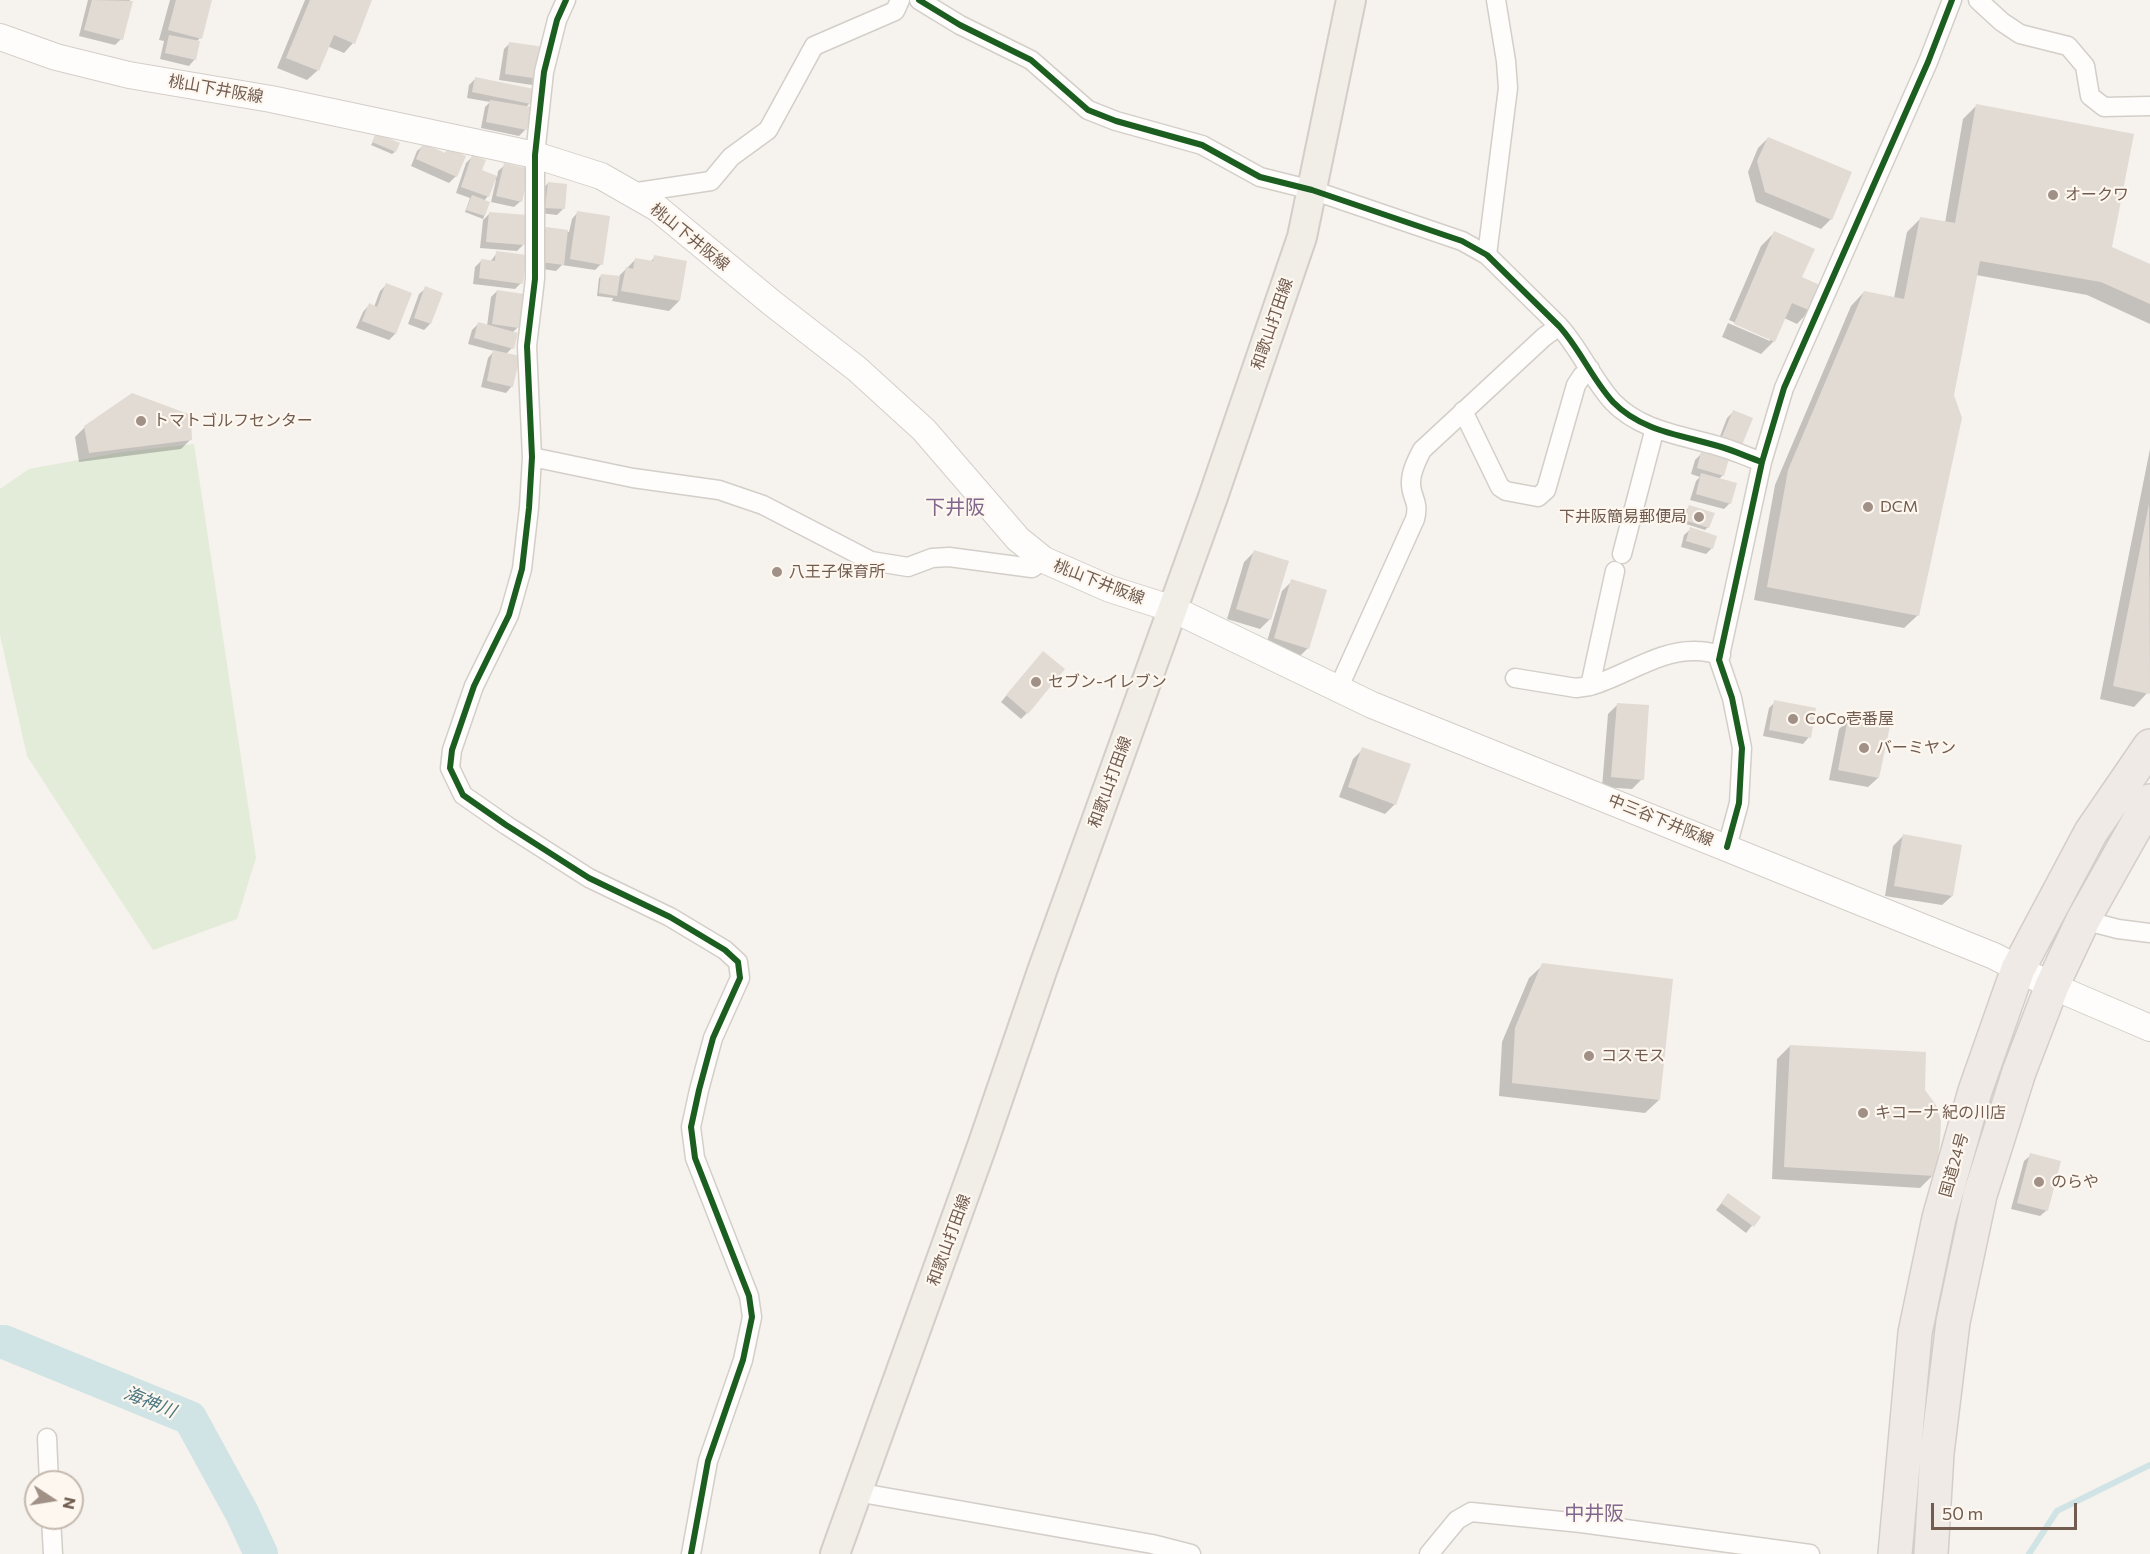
<!DOCTYPE html>
<html>
<head>
<meta charset="utf-8">
<style>
  body { margin:0 }
  #map { position:relative; width:2150px; height:1554px; overflow:hidden; background:#f6f2ed; font-family:Commissioner,sans-serif }
  canvas { display:block }
  .north { position:absolute; left:24px; top:1470px; width:60px; height:60px; box-sizing:border-box; background:#fdf7ef; border:2px solid #c5b9af; border-radius:50%; rotate:102deg; font-size:16px; font-weight:700; line-height:24px; text-align:center; color:#715c4f }
  .north::after { content:''; display:block; margin:auto; width:21px; height:27px; background:#a09086; clip-path:polygon(50% 0,100% 100%,50% 72%,0 100%) }
  .scale { position:absolute; left:1931px; top:1503px; width:146px; height:27px; box-sizing:border-box; border:3px solid #715c4f; border-top:0; padding-left:8px; font-size:18px; line-height:21px; white-space:nowrap; color:#715c4f; -webkit-text-stroke:4px #fdf7ef; paint-order:stroke }
</style>
</head>
<body>
<div id="map">
<canvas width="2150" height="1554"></canvas>
<div class="north">N</div>
<div class="scale">50 m</div>
</div>
<script>
const c = document.querySelector('canvas').getContext('2d');
c.lineJoin = 'round';
function fill(path, color) { c.fillStyle = color; c.fill(path, 'evenodd'); }
function strokePath(path, color, width, dash) { c.strokeStyle = color; c.lineWidth = width; c.lineCap = dash ? 'butt' : 'round'; c.setLineDash(dash || []); c.stroke(path); }
function drawText(font, color, halo, rows, align = 'center') {
  c.font = font + ' Commissioner,"Noto Sans JP",sans-serif'; c.lineWidth = 4.5; c.setLineDash([]); c.textBaseline = 'middle'; c.strokeStyle = halo; c.fillStyle = color; for (const [text, x, y, turn = 0] of rows) {
    c.save(); c.translate(x, y); c.rotate((+turn || 0) * Math.PI / 180); c.textAlign = isNaN(turn) ? turn : align; if (halo) c.strokeText(text, 0, 0); c.fillText(text, 0, 0); c.restore();
  }
}
const green = new Path2D(`
  M194,444L256,858L237,919L153,950L27,756L0,635V489L29,469L122,452Z`);
const shadow = new Path2D(`
  M88,0H130L121,39L115,45L79,36Z
  M170,0H210L200,38L196,42L195,59L189,66L160,59L164,41L159,40Z
  M305,0H371L353,43L344,53L327,46L317,71L307,80L277,68Z
  M510,43L538,78L532,85L499,80L504,49Z
  M476,78L530,103L525,108L526,129L519,136L481,128L485,107L490,102L467,98L469,85Z
  M1977,105L2111,248L2150,265V324L2087,295L1976,275L1952,395L1918,615L1904,628L1754,600L1775,485L1851,306L1864,292L1894,298L1907,232L1921,218L1945,223L1963,119Z
  M377,135L395,152L392,154L371,145Z
  M1768,138L1831,219L1821,229L1756,202L1748,172L1758,148Z
  M424,145L444,154L448,150L464,157L456,176L449,183L411,166L417,151Z
  M472,157L480,171L497,177L498,171L505,165L521,201L514,207L491,202L496,180H494L488,196L484,201L489,203L483,219L465,212L470,198L456,193L466,163Z
  M548,183L563,209L557,215L540,213L542,190Z
  M578,212L601,264L595,270L562,265L556,271L536,268L540,235L546,229L569,232L572,219Z
  M489,214L523,245L517,251L480,248L483,220Z
  M1775,232L1801,278L1810,310L1797,324L1784,318L1774,341L1761,354L1722,337L1728,323L1770,341V338L1729,320L1761,246Z
  M497,253L521,283L515,289L473,284L475,267L481,261L490,262Z
  M655,257L679,301L669,311L612,301L613,298L597,296L599,278L602,275L617,278L635,260L650,262Z
  M386,285L410,294L395,334L389,340L356,328L363,312L369,305L374,307L380,291Z
  M426,288L441,294L430,324L424,330L408,324L419,294Z
  M497,291L518,327L512,333V348L506,354L512,386L506,393L481,387L488,358L494,351L468,344L472,330L478,324L487,326L491,297Z
  M1733,412L1741,445L1717,444L1727,418Z
  M85,427L191,439L181,449L79,462L75,437Z
  M2150,449V690L2134,707L2100,699Z
  M1702,453L1723,475L1719,479L1730,503L1724,509L1690,500L1696,481L1700,477L1691,474L1695,460Z
  M1689,507L1708,527L1705,530L1683,523L1686,510Z
  M1691,529L1712,548L1706,554L1681,547L1684,535Z
  M1254,552L1270,619L1260,629L1227,619L1244,562Z
  M1292,581L1308,648L1298,658L1265,648L1282,591Z
  M1037,659L1027,713L1021,719L1001,702Z
  M1775,702L1809,737L1803,744L1763,736L1769,708Z
  M1618,704L1642,779L1632,789L1602,787L1608,714Z
  M1849,719L1878,778L1868,787L1829,780L1839,729Z
  M1363,749L1395,804L1385,814L1339,797L1353,759Z
  M1903,836L1952,896L1942,905L1885,896L1893,846Z
  M1543,965L1659,1100L1645,1113L1499,1096L1502,1042L1529,978Z
  M1790,1046L1923,1091L1933,1175L1920,1188L1772,1179L1777,1059Z
  M2031,1155L2047,1210L2040,1216L2011,1209L2024,1161Z
  M1728,1195L1759,1217L1746,1233L1716,1210Z`);
const stream = new Path2D(`
  M2029,1554L2057,1511L2150,1465`);
const river = new Path2D(`
  M0,1342H4L190,1418L242,1513L261,1554`);
const building = new Path2D(`
  M92,0L133,1L123,40L84,30Z
  M176,0H212L202,39L168,30Z
  M310,0H372L355,44L334,35L319,71L286,58Z
  M169,35L200,41L196,60L165,53Z
  M509,42L544,47L540,79L505,74Z
  M475,77L534,89L531,104L472,92Z
  M490,100L532,107L527,130L486,122Z
  M1976,104L2134,134L2112,247L2150,264V304L2101,282L1980,261L1954,395L1962,418L1919,616L1767,587L1788,470L1864,291L1904,299L1920,217L1955,223Z
  M376,133L400,143L396,152L372,142Z
  M1768,137L1852,172L1832,220L1765,192L1757,161Z
  M423,143L445,153L448,148L466,156L457,177L416,159Z
  M472,155L486,160L482,170L497,176L489,197L461,187Z
  M504,163L530,169L522,202L496,196Z
  M548,182L567,184L565,209L545,208Z
  M472,195L490,202L485,216L466,210Z
  M577,211L610,216L603,265L570,259Z
  M489,212L527,215L525,245L486,242Z
  M546,227L568,230L564,265L541,262Z
  M1774,231L1815,249L1802,277L1822,286L1811,311L1792,303L1775,342L1734,324Z
  M496,251L527,255L523,284L479,278L481,259L495,261Z
  M654,255L687,261L680,301L621,291L626,267L633,269L635,258L653,261Z
  M601,274L620,276L617,296L599,293Z
  M386,283L412,293L396,334L362,321L369,303L377,307Z
  M425,286L443,293L431,324L414,318Z
  M497,290L524,294L519,328L492,324Z
  M478,322L518,333L514,349L474,338Z
  M493,350L520,356L513,387L487,381Z
  M132,393L191,415L192,440L89,453L84,426Z
  M1733,410L1753,418L1742,445L1722,437Z
  M1701,452L1729,459L1724,476L1697,468Z
  M1701,473L1737,483L1731,504L1696,494Z
  M2149,504L2150,693L2149,694L2113,686Z
  M1689,505L1715,513L1709,528L1684,520Z
  M1690,527L1717,536L1713,549L1686,541Z
  M1254,550L1289,561L1271,620L1236,609Z
  M1291,579L1327,590L1309,649L1274,638Z
  M1043,651L1065,669L1028,714L1006,695Z
  M1774,700L1816,708L1811,738L1769,730Z
  M1617,703L1649,705L1644,780L1611,777Z
  M1848,718L1890,726L1879,778L1838,770Z
  M1362,747L1411,764L1396,805L1348,787Z
  M1903,834L1962,845L1953,896L1894,886Z
  M1542,963L1673,979L1660,1100L1512,1083L1515,1028Z
  M1790,1045L1926,1052L1925,1090L1936,1105L1941,1121L1940,1142L1935,1176L1784,1167Z
  M2030,1153L2061,1161L2048,1211L2017,1203Z
  M1728,1193L1761,1217L1754,1227L1721,1203Z`);
const street = new Path2D(`
  M566,0L557,20L544,72L535,155V279L527,346L532,457L529,508L522,569L509,615L474,686L452,750L450,768L463,795L506,825L589,878L670,917L725,950L738,962L740,978L713,1038L699,1090L691,1127L695,1158L749,1296L752,1317L743,1360L708,1461L691,1554
  M919,0L960,25L1031,60L1088,110L1116,121L1202,145L1260,177L1312,190L1462,241L1487,255L1559,326C1580,349 1592,379 1613,402C1641,431 1681,435 1718,446C1733,450 1747,457 1762,462
  M1978,0L2002,22L2020,34L2068,46L2085,66L2090,96L2104,107L2150,106
  M631,193L711,181L731,157L768,130L814,46L895,11L900,0
  M1487,255L1508,88L1506,61L1496,0
  M1463,411L1500,487L1506,491L1538,497L1546,490L1576,385L1582,376L1590,369
  M532,457L633,478L719,490L763,505L871,561L908,567L932,558L949,557L1032,568L1044,560
  M1622,554L1655,428
  M1615,571L1590,686C1625,676 1660,649 1697,651C1705,651 1713,653 1721,655
  M1515,678L1576,688L1590,686
  M1338,689L1415,519C1420,500 1410,497 1411,482C1411,471 1417,460 1422,450L1544,337L1559,326
  M1727,847L1739,803L1742,748L1732,698L1719,660L1762,462L1784,388L1928,62L1952,0
  M2083,920L2118,929L2150,933
  M47,1438L49,1482
  M856,1492L1152,1544L1191,1554
  M51,1518L53,1554
  M1429,1554L1457,1520L1471,1512L1581,1523L1810,1554`);
const secondary = new Path2D(`
  M0,37L56,57L129,75L271,99L535,155L601,176L657,208L772,303L857,369L924,430L1018,539L1044,560L1110,589L1173,609L1372,705L1994,956L2052,986L2150,1028`);
const primary = new Path2D(`
  M835,1554L982,1146L1042,971L1213,497L1302,237L1351,0`);
const highway = new Path2D(`
  M1895,1554L1915,1333L1939,1218L1975,1091L2018,969L2091,832L2150,746
  M1931,1554L1937,1453L1953,1322L1980,1195L2019,1072L2052,986L2083,920L2150,801`);
const cycleway = new Path2D(`
  M566,0L557,20L544,72L535,155V279L527,346L532,457L529,508L522,569L509,615L474,686L452,750L450,768L463,795L506,825L589,878L670,917L725,950L738,962L740,978L713,1038L699,1090L691,1127L695,1158L749,1296L752,1317L743,1360L708,1461L691,1554
  M919,0L960,25L1031,60L1088,110L1116,121L1202,145L1260,177L1312,190L1462,241L1487,255L1559,326C1580,349 1592,379 1613,402C1641,431 1681,435 1718,446C1733,450 1747,457 1762,462
  M1727,847L1739,803L1742,748L1732,698L1719,660L1762,462L1784,388L1928,62L1952,0`);
const markers = [
  [2053,195,6,"#a09086"],
  [141,421,6,"#a09086"],
  [1868,507,6,"#a09086"],
  [1699,517,6,"#a09086"],
  [777,572,6,"#a09086"],
  [1036,682,6,"#a09086"],
  [1793,719,6,"#a09086"],
  [1864,748,6,"#a09086"],
  [1589,1056,6,"#a09086"],
  [1863,1113,6,"#a09086"],
  [2039,1182,6,"#a09086"]
];
const streetNames = [
  ["桃山下井阪線",216,89,10],
  ["桃山下井阪線",690,237,39],
  ["和歌山打田線",1272,324,-71],
  ["桃山下井阪線",1099,582,21],
  ["和歌山打田線",1110,782,-70],
  ["中三谷下井阪線",1661,820,22],
  ["国道24号",1954,1165,-74],
  ["和歌山打田線",949,1240,-70]
];
const poiNames = [
  ["オークワ",2065,195],
  ["トマトゴルフセンター",153,421],
  ["DCM",1880,507],
  ["下井阪簡易郵便局",1687,517,"right"],
  ["八王子保育所",789,572],
  ["セブン-イレブン",1048,682],
  ["CoCo壱番屋",1805,719],
  ["バーミヤン",1876,748],
  ["コスモス",1601,1056],
  ["キコーナ 紀の川店",1875,1113],
  ["のらや",2051,1182]
];
const waterNames = [
  ["海神川",150,1402,22]
];
const quarterNames = [
  ["下井阪",955,507],
  ["中井阪",1594,1513]
];
fill(green, '#e3ebd9');
fill(shadow, '#0003');
strokePath(stream, '#d0e3e5', 6);
strokePath(river, '#d0e3e5', 34);
fill(building, '#e2dbd4');
strokePath(street, '#d3cec8', 21);
strokePath(secondary, '#d4cec8', 28);
strokePath(primary, '#d4cdc8', 32);
strokePath(highway, '#d4cdc8', 36);
strokePath(street, '#fefdfc', 18);
strokePath(secondary, '#fefdfc', 26);
strokePath(primary, '#f1ede7', 28);
strokePath(highway, '#f0eae6', 33);
strokePath(cycleway, '#1b5e20', 6);
for (const [x, y, r, color] of markers) { const dot = new Path2D(); dot.arc(x, y, r, 0, 2 * Math.PI); c.fillStyle = color; c.fill(dot); strokePath(dot, '#fdf7ef', 2); }
drawText('16px', '#715c4f', '#fdf7ef', streetNames);
drawText('16px', '#715c4f', '#fdf7ef', poiNames, 'left');
drawText('italic 18px', '#4c7882', '#fdf7ef', waterNames);
drawText('20px', '#81678d', '#fdf7ef', quarterNames);
</script>
</body>
</html>
